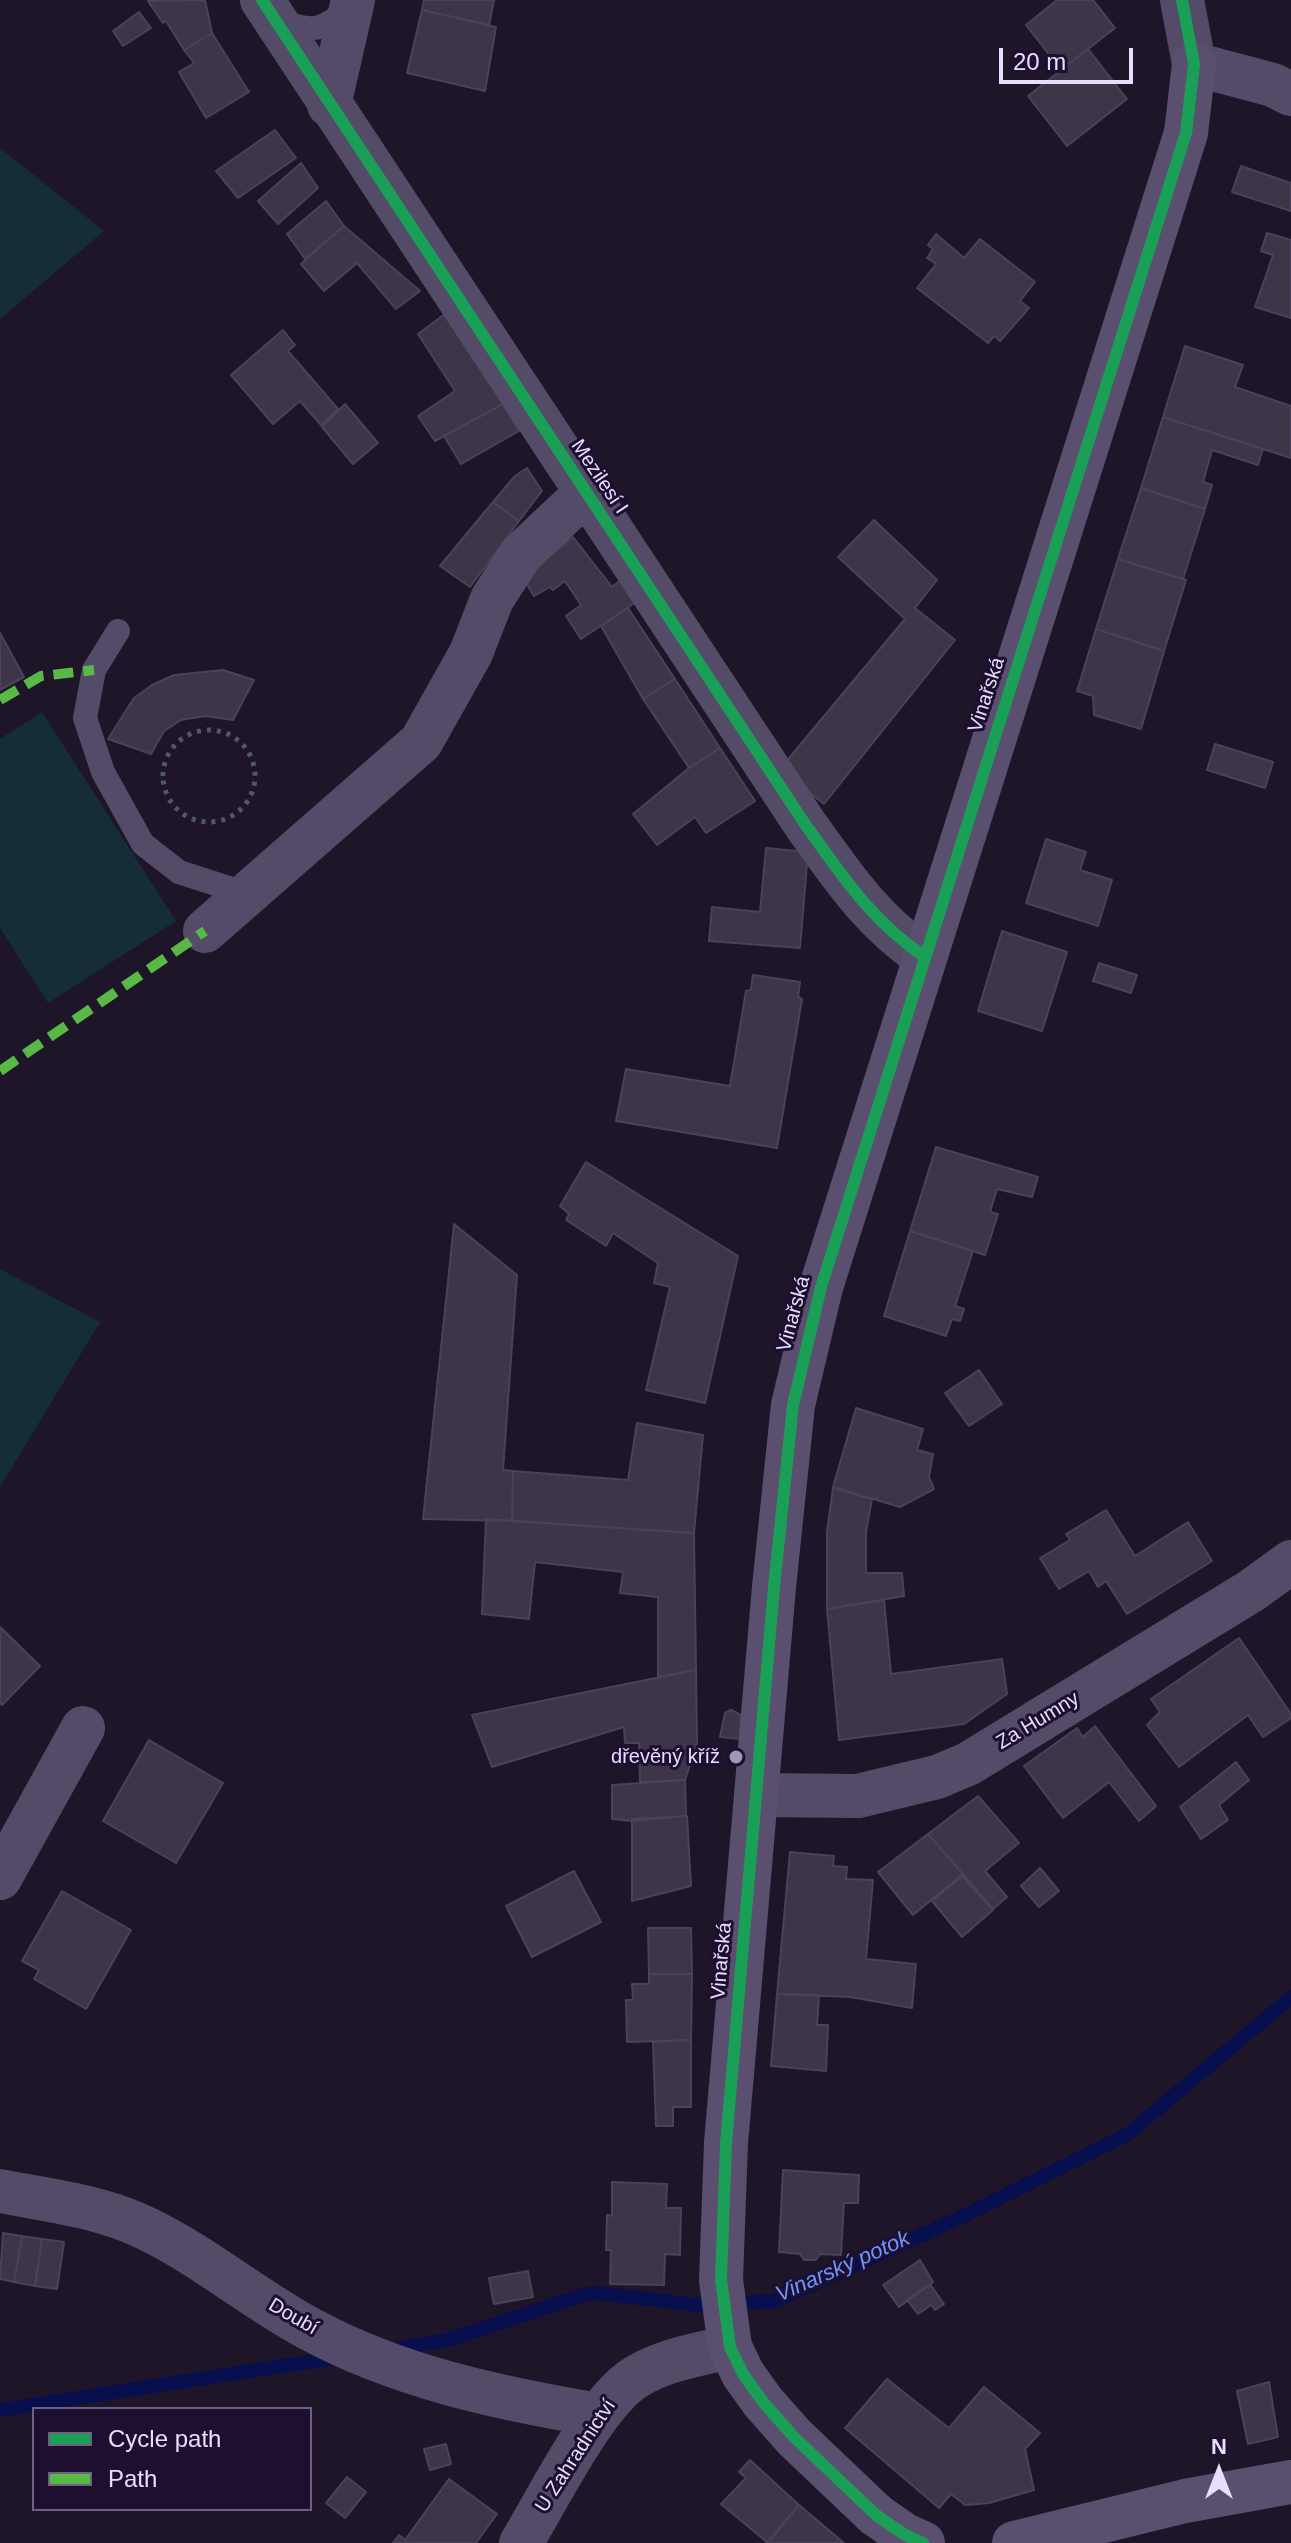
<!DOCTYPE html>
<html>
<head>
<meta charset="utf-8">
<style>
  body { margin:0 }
  #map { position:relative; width:1291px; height:2543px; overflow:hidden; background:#1e1628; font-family:Arial,sans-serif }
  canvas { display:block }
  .legend { position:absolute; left:32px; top:2407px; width:280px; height:104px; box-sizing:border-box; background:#1d0f2f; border:2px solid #6f6182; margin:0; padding:10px 14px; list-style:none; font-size:24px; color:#e9ddff }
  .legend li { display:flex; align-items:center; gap:16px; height:40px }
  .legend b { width:40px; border:2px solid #6f6182 }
  .north { position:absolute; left:1179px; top:2431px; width:80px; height:80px; -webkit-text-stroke:6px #1d0f2f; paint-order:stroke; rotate:0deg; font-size:22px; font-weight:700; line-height:32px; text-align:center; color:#e9ddff }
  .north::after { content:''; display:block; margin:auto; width:28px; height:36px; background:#e9ddff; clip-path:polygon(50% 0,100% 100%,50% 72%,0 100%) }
  .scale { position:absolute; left:999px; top:48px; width:134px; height:36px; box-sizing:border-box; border:4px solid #e9ddff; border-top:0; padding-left:10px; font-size:24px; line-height:28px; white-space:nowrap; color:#e9ddff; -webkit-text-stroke:6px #1d0f2f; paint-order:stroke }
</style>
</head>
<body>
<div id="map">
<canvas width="1291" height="2543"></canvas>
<ul class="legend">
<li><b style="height:10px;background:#1a9f57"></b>Cycle path</li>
<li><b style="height:10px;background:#58b947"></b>Path</li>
</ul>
<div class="north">N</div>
<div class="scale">20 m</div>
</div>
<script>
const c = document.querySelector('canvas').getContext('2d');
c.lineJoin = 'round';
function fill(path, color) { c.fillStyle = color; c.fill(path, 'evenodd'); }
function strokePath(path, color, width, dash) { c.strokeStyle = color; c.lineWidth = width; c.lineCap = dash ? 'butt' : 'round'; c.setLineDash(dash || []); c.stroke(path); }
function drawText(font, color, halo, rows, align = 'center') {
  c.font = font + ' Arial,sans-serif'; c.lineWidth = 6; c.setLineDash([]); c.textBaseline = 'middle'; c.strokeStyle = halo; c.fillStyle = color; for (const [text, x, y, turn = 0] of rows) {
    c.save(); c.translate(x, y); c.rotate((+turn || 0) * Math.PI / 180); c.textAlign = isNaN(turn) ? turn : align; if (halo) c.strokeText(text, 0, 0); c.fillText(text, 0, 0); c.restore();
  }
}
const green = new Path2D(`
  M0,148L104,231L0,319Z
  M42,712L176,921L48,1003L0,928V739Z
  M0,1269L100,1322L0,1487Z`);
const stream = new Path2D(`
  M389,2350L448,2340L583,2295L595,2293L698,2305L776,2301L959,2218L1128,2134L1291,1997
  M0,2410L340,2357`);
const building = new Path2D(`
  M205,0L212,33L184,50L166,21L163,23L148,1Z
  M424,0H494L489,25L422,10Z
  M1057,0H1093L1115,28L1061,70L1026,25Z
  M422,10L496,27L485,91L407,73Z
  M139,12L151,28L123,46L113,31Z
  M212,33L249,92L206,118L179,72L194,63L184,50Z
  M1088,49L1127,99L1067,146L1028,96Z
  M275,130L296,158L238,198L216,171Z
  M301,163L318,188L278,224L258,201Z
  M1241,166L1291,183V211L1232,192Z
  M326,201L344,226L305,259L287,234Z
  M344,226L420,291L396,309L357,263L324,291L301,264Z
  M1267,233L1291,240V318L1255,307L1273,255L1261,251Z
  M936,234L964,258L980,239L1035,282L1020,301L1029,308L1000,341L994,336L988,343L917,288L936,264L927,258L933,249L928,245Z
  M446,313L503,404L435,441L418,416L455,391L418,334Z
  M283,330L295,345L288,351L338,409L321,425L300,401L273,424L231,375Z
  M1185,346L1243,365L1235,387L1291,406V458L1163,417Z
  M345,404L378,443L353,464L322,427Z
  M503,404L519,431L461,464L444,436Z
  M1163,417L1263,449L1258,465L1212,450L1203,482L1212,485L1205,509L1141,488Z
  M527,468L542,491L519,521L493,502L515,476Z
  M1141,488L1205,509L1183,579L1118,559Z
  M493,502L519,521L470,587L440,566Z
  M874,520L937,580L915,608L955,640L824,804L797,783L785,763L905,619L838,557Z
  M573,537L612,587L628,574L645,596L581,639L566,616L581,605L565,581L553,590L550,587L534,596L523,578Z
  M1118,559L1186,580L1164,651L1096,629Z
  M628,608L675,679L643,699L601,626Z
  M1096,629L1164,651L1141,729L1094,715L1093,696L1077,691Z
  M0,633L24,677L0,690Z
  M223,670L254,680L233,720L205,716L181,720L164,731L151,754L108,739L134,698L152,685L174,675Z
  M675,679L720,748L689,768L643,699Z
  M1215,744L1273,762L1265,788L1207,770Z
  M720,748L755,801L706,833L695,817L657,845L633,814L689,768Z
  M1046,839L1086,852L1080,870L1112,880L1098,926L1026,903Z
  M766,848L808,852L800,948L709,941L712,907L760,912Z
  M1002,931L1067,952L1042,1031L978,1011Z
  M1099,963L1137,975L1131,993L1093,981Z
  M753,975L800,982L798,997L802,999L777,1148L616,1121L626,1069L730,1086L746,991L751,990Z
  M936,1147L1038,1177L1032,1197L997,1189L990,1212L998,1214L985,1255L910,1231Z
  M586,1162L738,1256L705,1403L646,1390L670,1287L654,1283L658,1263L613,1233L606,1246L566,1220L569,1214L560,1206Z
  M454,1224L517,1275L503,1470L513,1471L512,1521L423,1519Z
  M910,1231L973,1251L955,1306L964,1309L960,1321L952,1319L946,1336L884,1316Z
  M979,1370L1002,1404L969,1426L945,1393Z
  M856,1408L923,1429L917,1450L933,1454L929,1477L934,1489L900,1507L833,1487Z
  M637,1423L703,1435L694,1533L512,1521L513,1471L628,1480Z
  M833,1488L872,1499L866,1532V1573H902L904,1596L827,1609V1532Z
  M1106,1510L1135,1556L1188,1522L1212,1561L1127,1614L1106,1581L1098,1587L1089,1571L1059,1589L1040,1558L1070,1540L1066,1534Z
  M486,1519L694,1533L696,1670L658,1677V1597L620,1593L623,1572L535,1562L529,1619L482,1614Z
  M884,1600L891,1674L1002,1659L1007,1694L964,1724L839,1740L827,1609Z
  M0,1627L40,1666L2,1705L0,1703Z
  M1239,1638L1291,1714V1718L1263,1737L1248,1715L1179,1767L1147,1725L1160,1712L1151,1699Z
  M696,1670L697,1743L685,1780L640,1782L639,1743H625L624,1727L492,1767L472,1715Z
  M731,1710L741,1715V1739L720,1737L725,1713Z
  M1095,1726L1156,1806L1139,1821L1109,1782L1063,1818L1024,1766L1077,1728L1083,1737Z
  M149,1740L223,1783L176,1863L103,1821Z
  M1236,1762L1249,1780L1219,1805L1228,1820L1201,1839L1180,1807Z
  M685,1780L686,1816L632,1821L612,1819V1785Z
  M978,1796L1019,1843L985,1871L1007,1897L993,1909L928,1834Z
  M687,1816L691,1886L632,1901V1819Z
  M928,1834L963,1874L913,1915L878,1872Z
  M790,1852L834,1856L833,1866L847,1867L846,1879L873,1880L866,1959L916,1964L912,2008L850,1997L777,1994Z
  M1040,1868L1059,1891L1039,1907L1021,1886Z
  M574,1871L601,1922L532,1957L506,1906Z
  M962,1876L993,1910L962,1937L932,1901Z
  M62,1891L131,1930L86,2009L34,1979L39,1970L22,1961Z
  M648,1928H691L692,1974H649Z
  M649,1974H692L691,2040L627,2042L626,2000H633L632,1984H649Z
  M777,1994L819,1995L817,2025H828L826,2071L771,2066Z
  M691,2040V2107H673V2126H656L653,2042Z
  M783,2170L859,2175L858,2203H844L841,2255L820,2254L816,2260H804L800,2254L779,2252Z
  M612,2182L667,2184L666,2208H681L680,2255L665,2254L664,2285L610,2284L611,2250H606L607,2215L612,2216Z
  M3,2233L22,2236L14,2282L0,2279Z
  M22,2236L42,2239L35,2286L14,2282Z
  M42,2239L64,2242L57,2289L35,2286Z
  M920,2260L933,2282L899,2307L883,2285Z
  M528,2271L533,2297L494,2304L489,2278Z
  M930,2284L944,2304L935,2310L931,2305L918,2314L907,2300Z
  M887,2379L949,2428L984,2387L1040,2433L1025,2449L1034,2490L989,2503L965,2505L951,2494L939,2508L845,2428Z
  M1269,2382L1278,2437L1248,2444L1237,2391Z
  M446,2444L451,2464L430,2470L424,2449Z
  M750,2460L799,2505L768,2543L721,2504L746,2478L739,2472Z
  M347,2477L366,2492L345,2518L326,2503Z
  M449,2479L497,2514L476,2543H393L399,2535L405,2540Z
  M799,2505L844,2543H767Z`);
const path = new Path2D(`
  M163 776a46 46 0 1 1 92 0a46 46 0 1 1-92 0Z`);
const lane = new Path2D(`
  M279,20C311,33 323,32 349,7
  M118,631L94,670L85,718L103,772L143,844L179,872L247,894`);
const street = new Path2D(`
  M262,0L805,824C842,876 872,921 925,957
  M1182,0L1194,64L1273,85L1291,94
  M329,105L353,0
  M205,931L421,742L471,653L492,599L521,554L586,493
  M756,1795L858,1796L937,1777L968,1764L1251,1591L1291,1562
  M0,1878L83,1728
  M0,2191C48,2200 97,2206 141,2226C200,2253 251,2297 308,2328C398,2377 498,2398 598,2415
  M521,2543C548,2499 595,2402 636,2377C663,2360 699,2354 730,2347`);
const secondary = new Path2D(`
  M923,2543L905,2535L876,2515L794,2437L763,2402L743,2374L730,2347L721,2280L726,2143L774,1587L793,1405L821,1287L1186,133L1194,64
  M1014,2543L1185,2501L1291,2482`);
const quiet = new Path2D(`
  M0,700L41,676L94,670
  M0,1071L205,931`);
const cycleway = new Path2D(`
  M262,0L805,824C842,876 872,921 925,957
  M923,2543L905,2535L876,2515L794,2437L763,2402L743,2374L730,2347L721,2280L726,2143L774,1587L793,1405L821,1287L1186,133L1194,64L1182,0`);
const markers = [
  [736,1757,8,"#a297b4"]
];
const streetNames = [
  ["Mezilesí I",599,477,56],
  ["Vinařská",987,695,-72],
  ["Vinařská",794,1314,-75],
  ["Za Humny",1038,1721,-31],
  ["Vinařská",722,1961,-85],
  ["Doubí",293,2317,30],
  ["U Zahradnictví",576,2456,-57]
];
const poiNames = [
  ["dřevěný kříž",720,1757]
];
const waterNames = [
  ["Vinarský potok",843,2267,-24]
];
fill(green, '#142d38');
strokePath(stream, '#080f4e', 14);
fill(building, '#3e3549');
strokePath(building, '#4c415b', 2);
strokePath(path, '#4e576d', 5, [4, 6]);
strokePath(lane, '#544b69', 24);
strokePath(street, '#544b69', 44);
strokePath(secondary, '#5a4f6e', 44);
strokePath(quiet, '#58b947', 10, [20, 10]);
strokePath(cycleway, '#1a9f57', 12);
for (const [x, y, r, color] of markers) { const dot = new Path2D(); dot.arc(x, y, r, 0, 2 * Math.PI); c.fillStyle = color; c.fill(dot); strokePath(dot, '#1d0f2f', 3); }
drawText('20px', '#e9ddff', '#1d0f2f', streetNames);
drawText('20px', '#e9ddff', '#1d0f2f', poiNames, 'right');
drawText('italic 22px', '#6b96ff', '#1d0f2f', waterNames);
</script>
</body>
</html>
